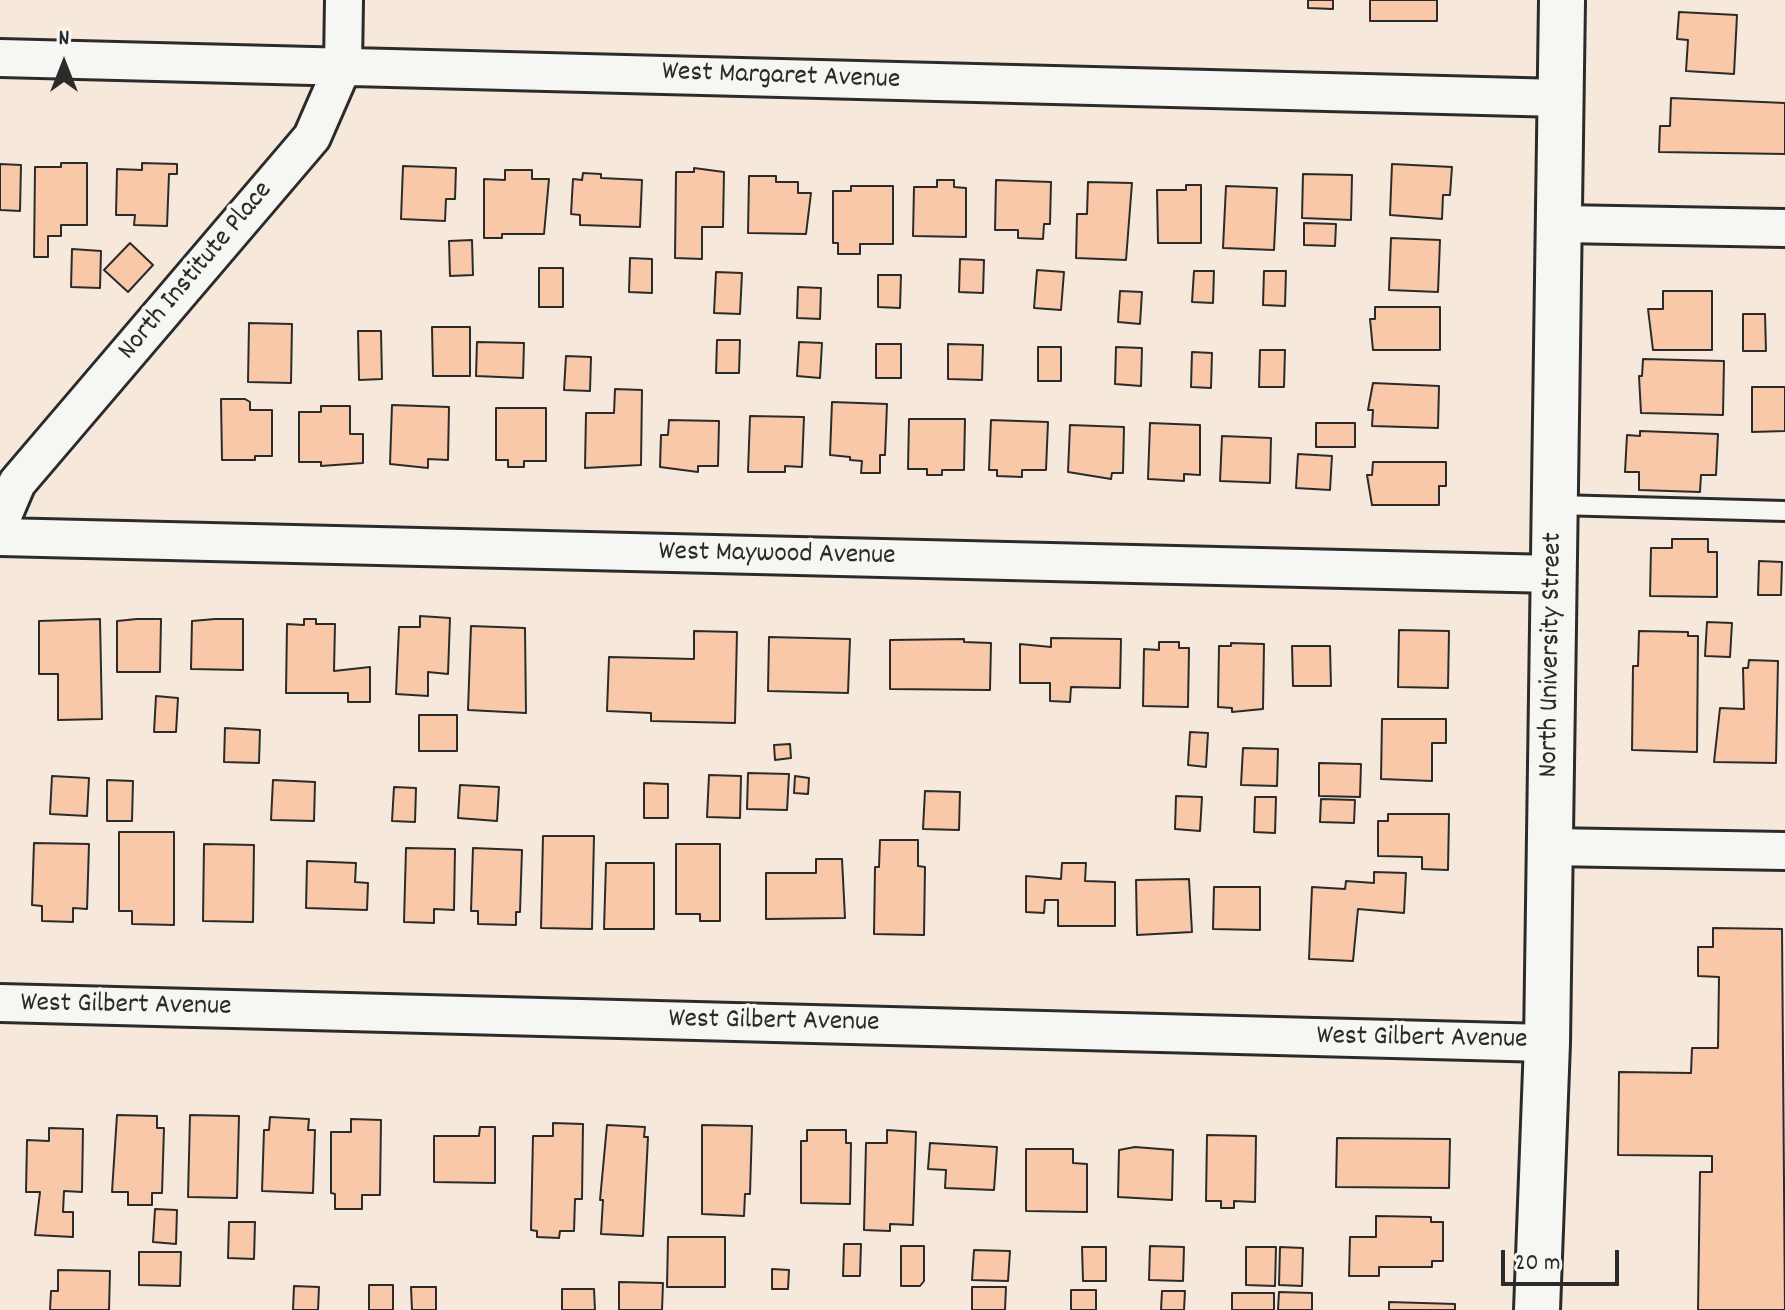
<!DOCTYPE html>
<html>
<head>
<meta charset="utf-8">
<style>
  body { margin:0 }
  #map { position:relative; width:1785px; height:1310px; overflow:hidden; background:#f7e8dc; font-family:Dekko,sans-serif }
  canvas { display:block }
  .north { position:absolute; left:24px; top:24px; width:80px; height:80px; -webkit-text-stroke:6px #f6f6f2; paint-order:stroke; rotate:0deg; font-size:22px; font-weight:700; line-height:32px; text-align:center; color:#2b2b2b }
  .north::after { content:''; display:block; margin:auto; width:28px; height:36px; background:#2b2b2b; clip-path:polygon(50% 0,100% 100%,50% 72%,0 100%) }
  .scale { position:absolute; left:1501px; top:1250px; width:118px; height:36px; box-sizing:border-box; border:4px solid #2b2b2b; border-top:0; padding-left:10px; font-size:24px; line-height:28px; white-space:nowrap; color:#2b2b2b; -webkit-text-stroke:6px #f6f6f2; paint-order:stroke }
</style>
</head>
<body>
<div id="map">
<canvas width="1785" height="1310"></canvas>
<div class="north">N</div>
<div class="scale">20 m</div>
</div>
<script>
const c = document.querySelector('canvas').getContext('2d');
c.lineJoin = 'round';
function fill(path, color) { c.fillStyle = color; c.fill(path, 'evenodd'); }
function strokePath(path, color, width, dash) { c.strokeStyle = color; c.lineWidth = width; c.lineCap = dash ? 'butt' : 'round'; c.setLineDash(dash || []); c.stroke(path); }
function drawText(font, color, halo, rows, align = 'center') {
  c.font = font + ' Dekko,sans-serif'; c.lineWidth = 8; c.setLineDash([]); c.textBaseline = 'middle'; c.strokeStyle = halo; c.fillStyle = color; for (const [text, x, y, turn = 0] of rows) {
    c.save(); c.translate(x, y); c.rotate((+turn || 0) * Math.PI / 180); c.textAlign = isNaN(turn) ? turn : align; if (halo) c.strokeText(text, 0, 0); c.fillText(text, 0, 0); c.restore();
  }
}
const building = new Path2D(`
  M1308,0H1333V9L1308,8Z
  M1370,0H1437V21H1370Z
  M1679,12L1737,15L1734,74L1686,71L1688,40L1677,39Z
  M1671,98L1785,103V154L1659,152L1660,126H1670Z
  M61,163H87V225H61V236H48V257H34L35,167H61Z
  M142,163L177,164V174H169L167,226L134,225L135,215H116L117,169L142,170Z
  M0,164L21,165L20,211L0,210Z
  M1392,164L1452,167L1450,195H1443L1442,219L1390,215Z
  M403,166L456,168L455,199H446L445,221L401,219Z
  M694,168L724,172L723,227H702V259L675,258L676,172H694Z
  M505,170H532V179H549L544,234H502V238H484V179L505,180Z
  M583,173L601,174V178L642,180L640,227L580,225V215L571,214L573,179L582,180Z
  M1303,174L1352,175L1351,220L1302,218Z
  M749,176H776V182H798V193H811L806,234L748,233Z
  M937,180H954V187L966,188V237L913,236L914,187H937Z
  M996,180L1051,182L1050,224H1044L1043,239L1018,238V230H995Z
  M1088,182L1132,183L1126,260L1076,258L1077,214H1087Z
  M1186,185H1201V243H1158L1157,190H1186Z
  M851,186H893V244H860V254H838V243H833V191H851Z
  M1226,186L1277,188L1274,250L1223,248Z
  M1304,223L1336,224L1335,246L1304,245Z
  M1391,238L1440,240L1438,292L1389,290Z
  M472,240L473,275L450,276L449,241Z
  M130,243L153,265L128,292L104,270Z
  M72,249L101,251L100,288L71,287Z
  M630,258L652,259V293L629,292Z
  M960,259L984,260L983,293L959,292Z
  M539,268H563V307H539Z
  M1037,270L1064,272L1061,310L1034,308Z
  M1194,271H1214L1213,303L1192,302Z
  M1264,271H1286L1285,306L1263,305Z
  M716,272L742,273L740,314L714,313Z
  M878,275H901L900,308L878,307Z
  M798,287L821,288L820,319L797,318Z
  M1120,291L1142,292L1140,324L1118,322Z
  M1663,291H1712V350H1653L1648,309H1663Z
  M1375,307H1440V350H1373L1370,319H1375Z
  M1743,314H1765L1766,351H1743Z
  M249,323L292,324L291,383L248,382Z
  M432,327H470V376H433Z
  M358,331H381L382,379L359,380Z
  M717,340H740L739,373H716Z
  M477,342L524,343L523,378L476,376Z
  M799,342L822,343L820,378L797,376Z
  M876,344H901V378H876Z
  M948,344L983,345L982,380L948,379Z
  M1038,347H1061V381H1038Z
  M1116,347L1142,348L1141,386L1115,384Z
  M1260,350H1285L1284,387H1259Z
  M1192,352L1212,353L1211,388L1191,387Z
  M566,356L591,357L590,391L564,390Z
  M1643,359L1724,361L1723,415L1641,413L1639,376H1642Z
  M1373,383L1439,386L1438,428L1372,426L1373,410H1368Z
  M1752,387H1785V431L1752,432Z
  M615,389L642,390L641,465L585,468L586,413H614Z
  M221,399H245L250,402V410H272V456H255V460H222Z
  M832,402L887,404L885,455H880V473H861L862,461L850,460V457L830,455Z
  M392,405L449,407L448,460L428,459V468L390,464Z
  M321,406H350V434H363V463L321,466V462H299V412H321Z
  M496,408H546V461H524V467H508V460H496Z
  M750,416L804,417L802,467L785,466V472H748Z
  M909,419H965L964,470H942V475H927V469H908Z
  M669,420L719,421L718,466H698V472L660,467L661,435H668Z
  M991,420L1048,422L1046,470H1022V477L997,476V470H989Z
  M1150,423L1200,425V475L1184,474V481L1148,479Z
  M1316,423H1355V447H1316Z
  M1070,425L1124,427L1123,473H1112L1111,479L1068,472Z
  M1640,431L1718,434L1716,475H1701L1700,492L1639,490V472H1625L1627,435L1640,436Z
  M1222,436L1271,438L1270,483L1220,481Z
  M1298,454L1332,456L1330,490L1296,488Z
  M1373,462H1446V486H1439V505H1372L1367,475H1372Z
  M1672,539H1708V552H1717V597L1650,596L1651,548H1672Z
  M1759,561L1782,562L1781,595H1758Z
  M420,616L450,618L448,674L428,672V696L396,694L399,627H420Z
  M100,619L102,719L58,720V674H39V621Z
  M137,619H161L160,672H117V621Z
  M215,619H243V670L191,669L192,621Z
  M304,619H316V624H335L334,671L370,667V702H348V693H286L287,624L304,625Z
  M1707,622L1732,623L1730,657L1705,656Z
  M471,626L525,628L526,713L468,710Z
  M1399,630L1449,631L1448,688L1398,687Z
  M694,631L737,632L735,723L651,721V713L607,711L609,657L694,659Z
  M1639,631L1688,632V636H1698L1697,752L1632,750L1633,666H1638Z
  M769,637L850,639L848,693L768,691Z
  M1051,638L1121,639L1120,688L1071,687L1070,702L1050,701V683H1020V644L1051,647Z
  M964,639V642L991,643L990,690L890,689V640Z
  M1159,642H1179V648H1189L1188,707L1143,706L1144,649L1159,650Z
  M1231,643L1264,644L1263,709L1232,712V708L1218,707L1219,646H1231Z
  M1292,646H1330L1331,686H1293Z
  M1749,660L1778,661L1776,763L1714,762L1720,708L1744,709L1743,668H1748Z
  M156,696L178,698L176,732H154Z
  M419,715H457V751H419Z
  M1382,719H1446V743H1432V781L1381,779Z
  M225,728L260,730L259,763L224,762Z
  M1190,732L1208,733L1206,767L1188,765Z
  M790,744L791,758L775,760L774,745Z
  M1243,748L1278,749L1277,786L1241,785Z
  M1319,763L1361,764L1360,797L1319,796Z
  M748,773L789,774L787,810L747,809Z
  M709,775L741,776L740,818L707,817Z
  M52,776L89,778L87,816L50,814Z
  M795,776L809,778L808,794L794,793Z
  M107,780L133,781L132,821H107Z
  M273,780L315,782L314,821L271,820Z
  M644,783L668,784V818H644Z
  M460,785L499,787L497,821L458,818Z
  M394,787L416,788L415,822L392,821Z
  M925,791L960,792L959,830L923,829Z
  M1176,796L1202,797L1200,831L1175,829Z
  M1255,797H1276L1275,833L1254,832Z
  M1321,799L1355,800L1354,823L1320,822Z
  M1388,814H1449L1448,870L1422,869V857L1378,856V821H1388Z
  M119,832H174V925L132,924V911H119Z
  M543,836H594L592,929L541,928Z
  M880,840H918V866L925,867L924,935L874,934L875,867H879Z
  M34,843L89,844L87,909L73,908V922L42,921V906L32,905Z
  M204,844L254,845L253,922L203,921Z
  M676,844H720V921H700V914H676Z
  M406,848L455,849L454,910L434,909V923L404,922Z
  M473,848L522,850L520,912H516V925L478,924V911H471Z
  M816,859H842L845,918L766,919V873H816Z
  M307,861L356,863L355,882L368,883L367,910L306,908Z
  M606,863H654V929H604Z
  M1062,863H1086L1085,881L1115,882V926H1058V900H1045L1044,913L1026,912V876L1061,879Z
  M1374,872L1406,873L1404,913L1358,909L1353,961L1309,959L1312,887L1345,889L1346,881L1374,883Z
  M1189,879L1192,932L1137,935L1136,880Z
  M1214,887H1260V930L1213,929Z
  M1713,928L1782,929L1785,1310H1698L1700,1172H1712V1156L1618,1155L1619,1072L1691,1073L1692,1048H1718L1719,977L1698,976V947H1713Z
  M117,1115L157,1116V1128H164L162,1193H152V1205H128V1192H112Z
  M190,1115L239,1116L237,1198L188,1197Z
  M270,1117L309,1119L308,1130H315L313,1193L262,1191L264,1130H269Z
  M351,1119L381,1120L380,1195H362V1209H335V1194L331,1193V1132H351Z
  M553,1123L583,1124L582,1199H575L574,1231H560L559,1238L537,1237V1231L531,1230L533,1136H553Z
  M607,1125L645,1127L644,1137H648L643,1236L601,1234L603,1200H600Z
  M702,1125L752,1126L750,1194H745L744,1216L702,1214Z
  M480,1127H495V1183L434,1182V1136H479Z
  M49,1128L83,1129L82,1192L64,1191L63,1212H73V1237L35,1235L40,1192H26L27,1140L49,1141Z
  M807,1130H846V1143H851L850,1204L801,1203V1141H807Z
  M887,1130L916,1132L913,1225L890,1224V1231L864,1230L866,1143H887Z
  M1207,1135L1256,1136L1255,1202L1234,1201V1208H1221V1201H1206Z
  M1337,1138L1450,1139L1449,1188L1336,1187Z
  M930,1143L997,1147L994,1190L945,1188L946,1170L928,1169Z
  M1135,1147L1173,1150L1172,1200L1118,1197L1119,1150Z
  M1026,1149H1073V1163L1087,1164V1212L1026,1211Z
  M155,1209L177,1210L176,1244L153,1242Z
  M1376,1216L1431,1217V1222H1443V1261H1432V1267H1379V1276H1349L1350,1237H1376Z
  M229,1222H255L254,1259L228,1258Z
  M668,1237H725V1287H667Z
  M844,1244H861L860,1276H843Z
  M901,1246H924V1281L920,1286H901Z
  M1150,1246L1184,1247L1183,1281L1149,1280Z
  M1082,1247H1106V1281H1083Z
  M1246,1247H1276L1275,1286L1246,1285Z
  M1280,1247L1303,1248L1302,1286L1279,1285Z
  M974,1250L1010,1251L1008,1281L972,1280Z
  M139,1252H181L180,1286L139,1285Z
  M772,1269L789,1270L788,1289H772Z
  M58,1270L110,1271L109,1310H50L51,1291H58Z
  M619,1282L663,1283L662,1310H619Z
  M369,1285H393V1310H369Z
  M294,1286L319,1287L318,1310H293Z
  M411,1287H436V1310H412Z
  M972,1287H1006L1005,1310H972Z
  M562,1289H594L595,1310H562Z
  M1071,1290H1096V1310H1071Z
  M1162,1291H1185L1184,1310H1161Z
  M1279,1292L1312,1293V1310H1278Z
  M1232,1293H1274V1310H1232Z
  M1389,1302L1455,1304V1310H1389Z`);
const lane = new Path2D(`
  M1556,505L1785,511`);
const street = new Path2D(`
  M0,58L1561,98
  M1561,224L1785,228
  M0,523L17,483L312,137L343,66L344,0
  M0,537L1554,574
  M1549,847L1785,851
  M0,1003L1547,1043`);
const secondary = new Path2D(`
  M1537,1310L1547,1043L1562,0`);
const streetNames = [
  ["West Margaret Avenue",781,78,2],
  ["North Institute Place",197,272,-50],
  ["West Maywood Avenue",777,556,1],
  ["North University Street",1553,655,-89],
  ["West Gilbert Avenue",126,1007,1],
  ["West Gilbert Avenue",774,1023,1],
  ["West Gilbert Avenue",1422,1040,1]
];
fill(building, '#f8c8a8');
strokePath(building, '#2b2b2b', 2);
strokePath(lane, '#2b2b2b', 24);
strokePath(street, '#2b2b2b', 42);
strokePath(secondary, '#2b2b2b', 50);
strokePath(lane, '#f6f6f2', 18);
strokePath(street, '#f6f6f2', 36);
strokePath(secondary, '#f6f6f2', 44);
drawText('28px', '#2b2b2b', '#f6f6f2', streetNames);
</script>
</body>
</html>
